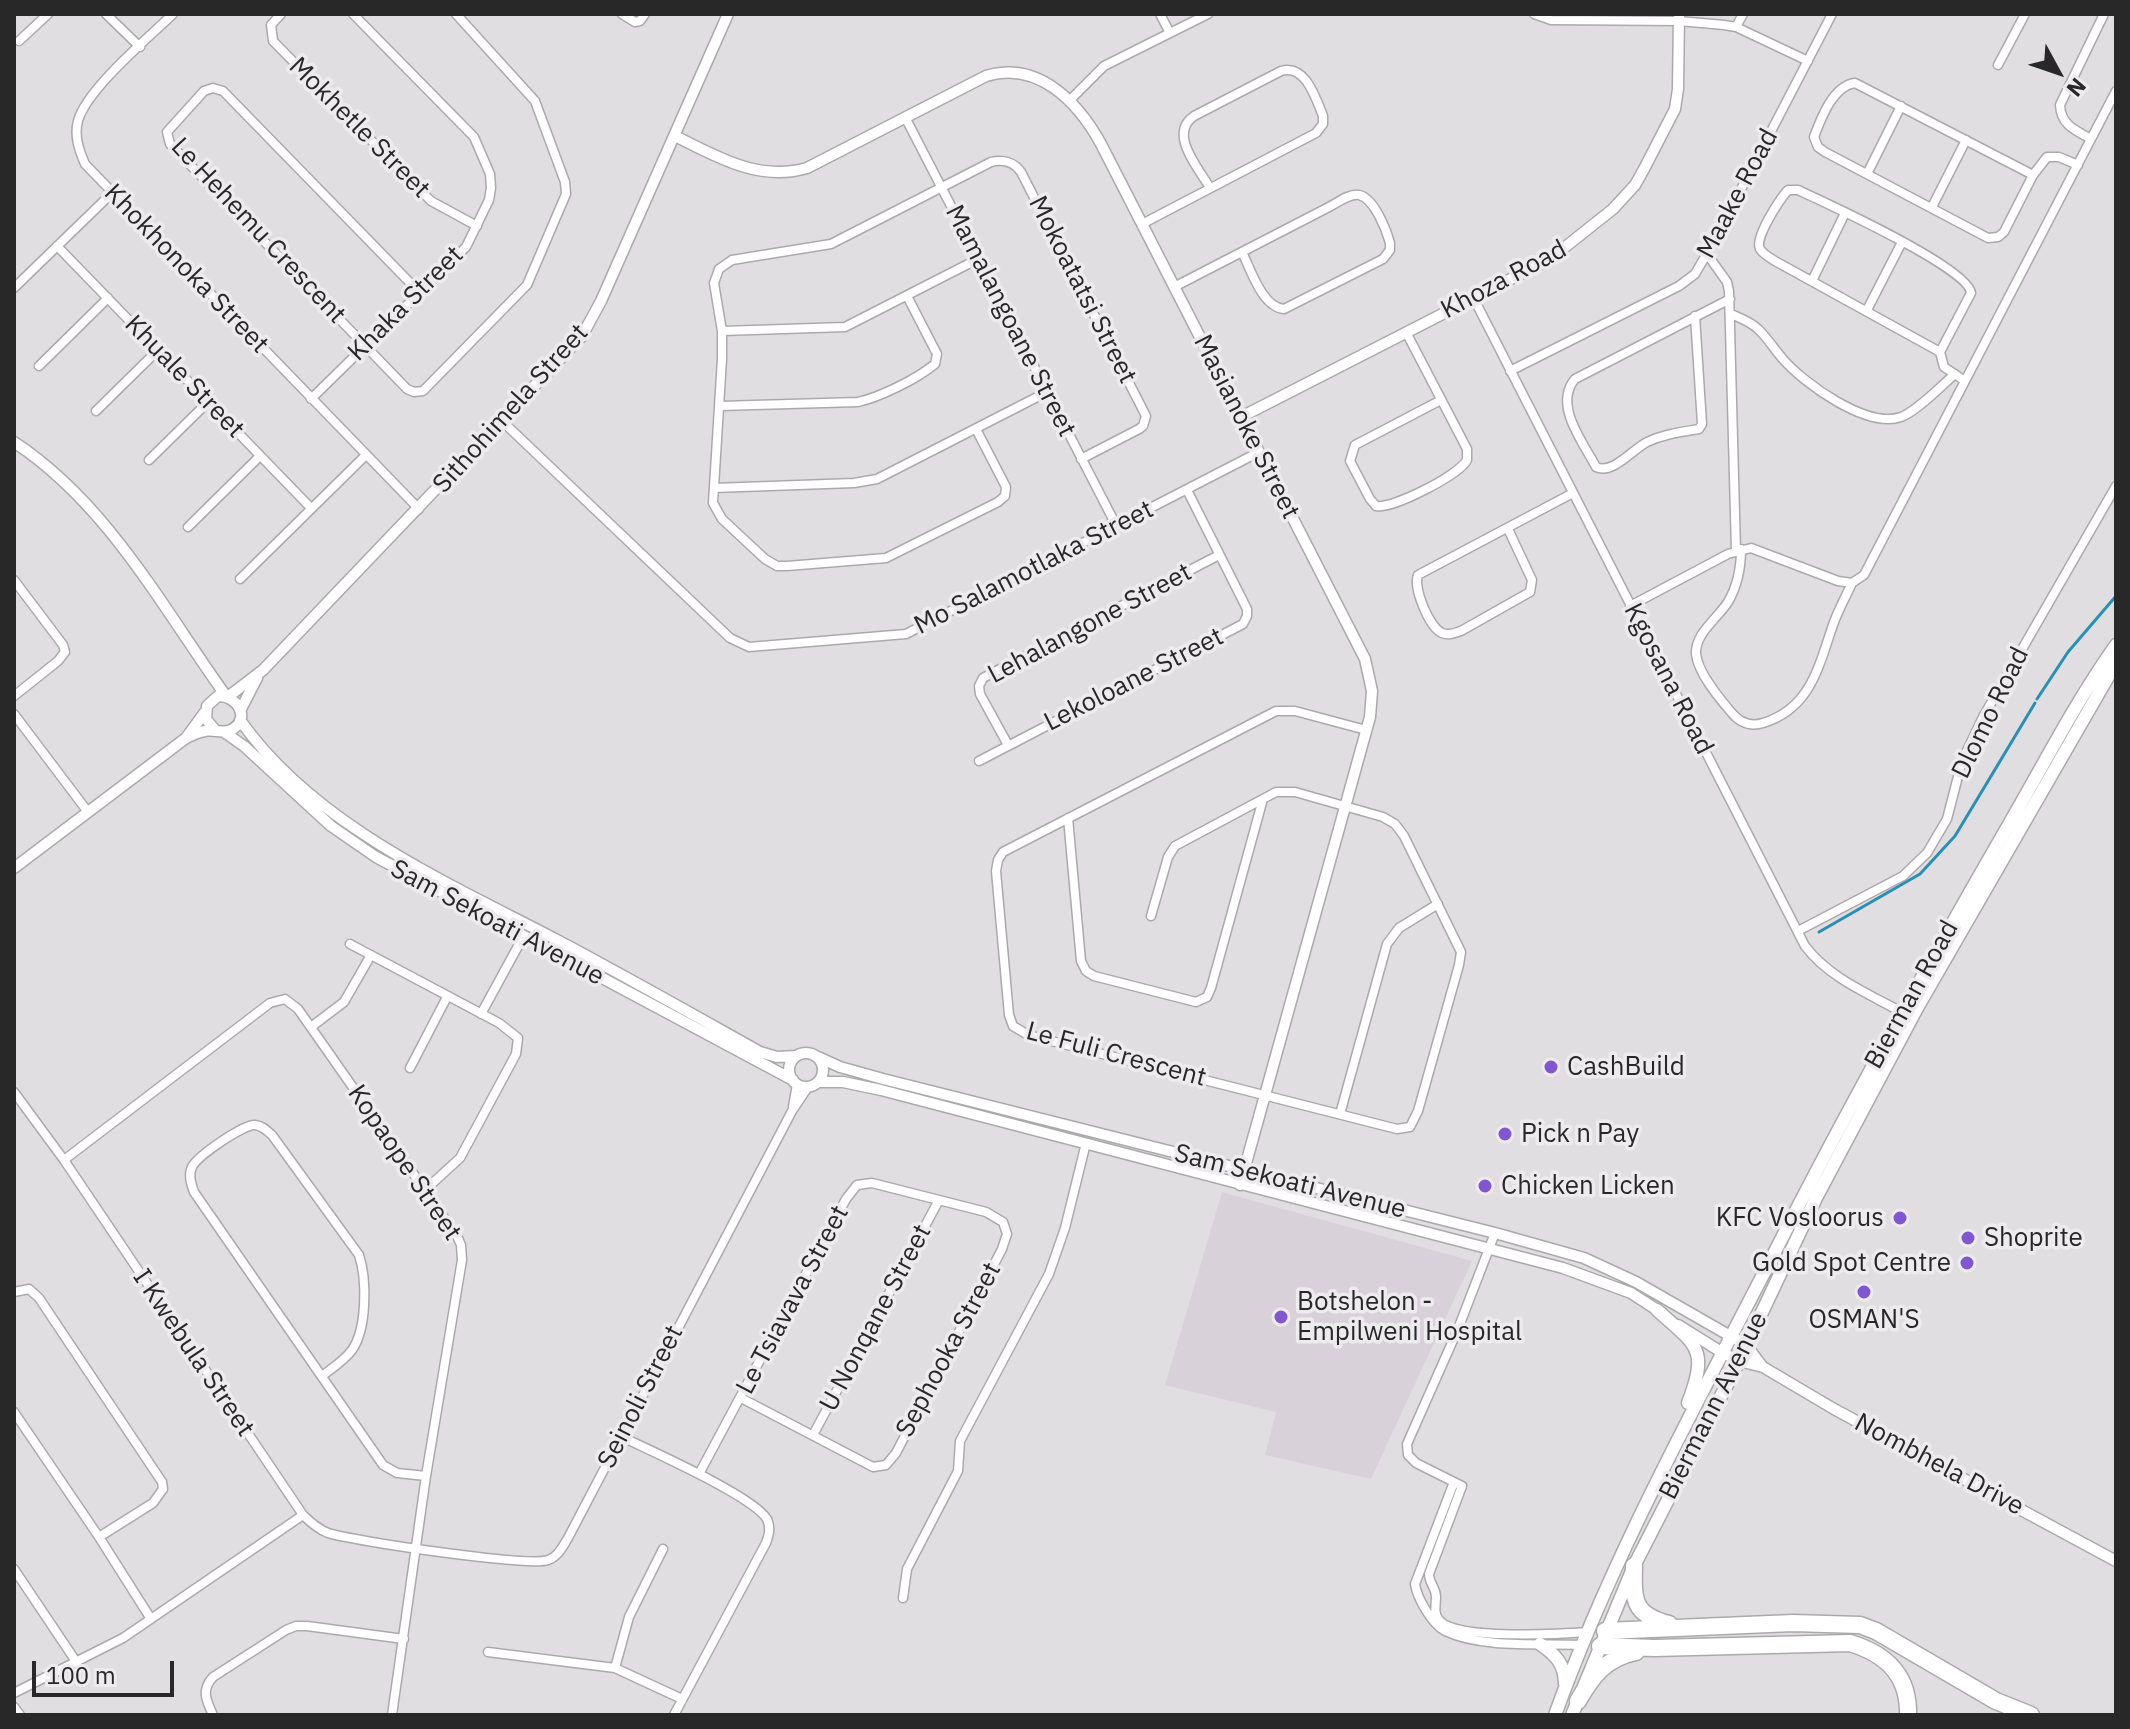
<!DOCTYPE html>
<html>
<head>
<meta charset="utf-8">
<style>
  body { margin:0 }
  #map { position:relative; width:2130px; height:1729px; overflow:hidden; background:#e1dee2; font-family:"IBM Plex Sans",sans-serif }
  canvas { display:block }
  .frame { position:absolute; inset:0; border:16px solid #292829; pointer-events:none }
  .north { position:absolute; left:2018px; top:32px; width:80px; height:80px; -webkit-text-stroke:6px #eeebef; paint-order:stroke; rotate:130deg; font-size:22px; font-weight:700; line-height:32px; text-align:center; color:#292829 }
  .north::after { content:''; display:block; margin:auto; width:28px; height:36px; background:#292829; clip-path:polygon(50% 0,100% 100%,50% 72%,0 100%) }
  .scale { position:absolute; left:32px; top:1661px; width:142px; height:36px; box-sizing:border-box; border:4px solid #292829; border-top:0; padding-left:10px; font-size:24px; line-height:28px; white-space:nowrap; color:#292829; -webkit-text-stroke:6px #eeebef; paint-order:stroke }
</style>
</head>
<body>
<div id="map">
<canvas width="2130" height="1729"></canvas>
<div class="frame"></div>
<div class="north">N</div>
<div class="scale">100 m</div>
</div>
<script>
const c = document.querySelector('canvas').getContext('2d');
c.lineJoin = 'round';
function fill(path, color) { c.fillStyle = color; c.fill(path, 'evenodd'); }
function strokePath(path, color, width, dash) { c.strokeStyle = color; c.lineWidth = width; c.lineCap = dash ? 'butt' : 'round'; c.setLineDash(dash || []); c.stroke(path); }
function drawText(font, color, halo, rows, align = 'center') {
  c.font = font + ' "IBM Plex Sans",sans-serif'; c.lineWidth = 7; c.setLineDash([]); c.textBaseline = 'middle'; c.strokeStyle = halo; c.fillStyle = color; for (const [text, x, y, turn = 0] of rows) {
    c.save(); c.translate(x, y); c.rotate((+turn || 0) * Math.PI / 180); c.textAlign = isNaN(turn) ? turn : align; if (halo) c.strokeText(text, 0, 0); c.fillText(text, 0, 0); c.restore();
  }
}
const built = new Path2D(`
  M1222,1192L1472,1261L1371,1479L1265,1455L1276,1412L1165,1385Z`);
const stream = new Path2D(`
  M2037,699L2068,652L2116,596
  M1819,932L1920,874L1955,836L2035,703`);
const minor = new Path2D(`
  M106,14L140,47
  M173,14C148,38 86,90 78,121C74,136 79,150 85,164L419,509
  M281,14L271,25L273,41L431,201L477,226
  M622,14L635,22L640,21L645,14
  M1160,14L1170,33
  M1534,14L1551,20L1679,21L1724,25L1736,27L1808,61
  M1736,27L1743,14
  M19,41L48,14
  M1998,65L2025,14
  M1070,100L1104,66L1208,14
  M905,117L1116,525
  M2091,139C2075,130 2061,125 2060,105L2104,14
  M1867,174L1901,106
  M2033,175L1855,83C1833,86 1821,118 1814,137L1818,147L1825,152L1988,238L1998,237L2004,232L2033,175L2047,157H2059L2078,165
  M1932,207L1966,140
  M1142,224L1316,133L1323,124V116C1315,96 1305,64 1281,71L1194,116C1168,134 1198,167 1210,188
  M57,246L311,508
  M1707,254L1727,282L1729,291L1736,551
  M1812,281L1845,213
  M1174,287L1329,207C1337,203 1350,193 1359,195C1374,198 1386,229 1390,243V250L1383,259L1284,309C1262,307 1251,270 1242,252
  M14,288L112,193
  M420,293L223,91L213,88L204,91L167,132L170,144L407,389L414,392L423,391L527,285L566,194L565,182L535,101L456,14
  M1473,297L1805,946C1830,979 1870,994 1905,1014
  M1867,310L1902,242
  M1731,314C1740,318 1751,322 1758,329C1767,337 1774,349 1782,358C1803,383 1867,429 1901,417C1917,411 1941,386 1955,374
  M1695,316L1702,424L1699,429C1681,432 1664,434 1647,442C1632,450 1612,475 1596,467C1583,442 1553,405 1575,379L1730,299
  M722,331L845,327L978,259
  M1406,332L1467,449V460C1459,475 1393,509 1376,506L1370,499L1350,461L1355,445L1441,400
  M1940,352L1775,261C1770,258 1763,254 1760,249C1754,238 1780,199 1788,190H1798C1826,203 1969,268 1971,293L1940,352L1944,367L1965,381
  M39,366L108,298
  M1510,371L1679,286L1695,274L1713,243L1832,14
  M311,399L466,247L489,200L491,188L490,174L474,137L353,14
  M720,406L858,402C880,397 917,379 935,364L937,354L907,296
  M96,411L158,350
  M502,421L730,638L749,647L906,634L1259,452
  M976,429L1006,487L1005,496L998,502L886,558L787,566H777L765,559L722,519L713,503L722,359V331L714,283L719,269L732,260L831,244L991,162C1003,159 1014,162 1021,172L1146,416L1143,426L1139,429L1081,459
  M149,460L208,402
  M714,488L854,483L877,479L1047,392
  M188,527L260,456
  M1508,529L1532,580L1530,592L1461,631C1455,633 1449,636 1442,633C1429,627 1413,588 1418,575L1573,493
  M1741,549C1741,569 1738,585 1728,602C1718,618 1695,633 1696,654C1698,673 1719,698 1731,712C1739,722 1750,727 1763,723C1812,708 1819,664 1834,622C1839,609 1846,596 1852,583
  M240,579L366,455
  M14,580L63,645L65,652L58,661L14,696
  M1630,606L1728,554L1751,548L1838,581L1852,583L1864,575L2116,91
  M14,714L88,812
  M1008,745L980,694L979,686L983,678L1219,555
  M979,761L1243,624L1247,616V609L1187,490
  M1068,818L1081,961L1086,971L1094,976L1196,1002L1207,997L1211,988L1263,799
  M1151,916L1168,857L1175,846L1276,792H1295L1383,817L1395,824L1404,836L1461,952L1459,965L1418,1111L1410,1127L1397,1129L1028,1035L1013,1026L1009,1015L996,871L998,860L1003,852L1276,711H1295L1366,730
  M1798,931L1903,876L1927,853L1947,819L1962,761L1983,717L2116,486
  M350,944L499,1023L518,1038L516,1054L460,1158L425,1190
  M481,1014L523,937
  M311,1027L344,1002L371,955
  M410,1068L447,997
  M14,1092L64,1160L303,1515C310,1522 318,1529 328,1533C353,1541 529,1567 548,1560C558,1557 563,1546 568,1538L792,1111L808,1087
  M793,1107L797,1084
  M1340,1114L1387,944L1399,928L1438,904
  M64,1160L270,1003L285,999L298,1009L457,1236L461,1245L462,1260L426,1476L392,1715
  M1495,1233L1458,1329L1407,1444L1408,1455L1416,1463L1462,1486L1429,1574C1429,1583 1436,1588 1436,1597C1436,1606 1433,1614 1440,1621C1458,1640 1561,1634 1589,1632
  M14,1292L29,1289L39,1298L162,1482L163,1489L153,1503L99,1537
  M322,1376C332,1368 344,1361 352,1350C367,1329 367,1279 359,1255L272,1135C266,1130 263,1126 255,1125C244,1124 197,1156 192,1167C188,1175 191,1184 194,1192L383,1465L397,1473L426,1476
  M14,1412L99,1537L151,1619
  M813,1435L939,1200
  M620,1436C649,1450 753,1496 767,1519C771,1528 769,1535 766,1543L674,1715
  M699,1474L846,1199L857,1185L872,1183L986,1212L1003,1222L1007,1234L1002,1249L896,1453L886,1465L873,1467L741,1398
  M1454,1482L1415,1584C1417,1598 1432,1624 1445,1631C1483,1649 1542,1643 1584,1645
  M14,1569L77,1663
  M903,1598L907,1569L958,1471L960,1441L1049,1274L1065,1228L1086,1143
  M488,1652L615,1668L682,1699
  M615,1668L629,1617L663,1549
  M14,1693L123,1638L303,1515
  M14,1707L20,1715
  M213,1715C206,1700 201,1690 213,1677L286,1630L296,1626H307L404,1639`);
const tertiary = new Path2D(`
  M675,136C717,157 759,182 807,168L986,76C1038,60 1078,102 1101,144L1365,659L1372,691L1370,717L1240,1185
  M1241,417L1550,259L1613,209L1635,185L1644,169L1675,109L1678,89L1679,14
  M14,442C108,504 162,607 226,696
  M229,696L263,670L582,336L601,301L728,14
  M241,709L257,678
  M240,720C314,825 446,882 557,940C625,976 692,1014 760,1052L777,1057L796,1056
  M224,732L244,746L331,826L376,857L793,1080
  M186,738L205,712
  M14,868L186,738C192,735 198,732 205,731C213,729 223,734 231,730C252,719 237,695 218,696L207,706L206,719L215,730
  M789 1070a17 17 0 1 1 34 0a17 17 0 1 1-34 0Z
  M818,1057L840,1067L883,1079L1495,1233L1584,1258L1636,1282L1746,1345L1762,1366
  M818,1082H843L881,1090L1563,1268L1631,1293L1662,1313
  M1678,1325L1723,1353L1739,1361L1763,1367L1834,1409L2116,1561`);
const secondary = new Path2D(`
  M1657,1310C1697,1346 1709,1348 1688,1403
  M1540,1644C1555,1654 1565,1664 1565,1684
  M1555,1715C1616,1547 1704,1391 1785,1232C1854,1097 1928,965 2004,833C2041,770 2074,704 2116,645
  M1572,1715L1634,1566L1739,1361L1816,1198L1917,1008L2116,663`);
const motorway = new Path2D(`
  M1634,1566C1633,1600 1633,1615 1669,1624
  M1605,1631L1793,1623L1860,1625L1876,1631L1996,1701L2031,1715
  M1600,1646L1654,1648L1850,1643C1886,1654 1909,1675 1908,1715
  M1578,1701C1592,1676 1606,1658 1636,1652`);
const markers = [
  [1551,1067,8,"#8157d1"],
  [1505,1134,8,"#8157d1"],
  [1485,1186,8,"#8157d1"],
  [1900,1218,8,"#8157d1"],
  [1968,1238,8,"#8157d1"],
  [1967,1263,8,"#8157d1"],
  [1864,1292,8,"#8157d1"],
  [1281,1317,8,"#8157d1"]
];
const streetNames = [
  ["Mokhetle Street",359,128,45],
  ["Maake Road",1738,194,-62],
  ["Le Hehemu Crescent",258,231,47],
  ["Khokhonoka Street",186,269,46],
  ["Khoza Road",1504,280,-28],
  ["Mokoatatsi Street",1082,290,63],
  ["Khaka Street",406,304,-45],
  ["Mamalangoane Street",1010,321,63],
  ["Khuale Street",184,377,46],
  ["Sithohimela Street",511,409,-48],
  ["Masianoke Street",1246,427,63],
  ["Mo Salamotlaka Street",1034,568,-27],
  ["Lehalangone Street",1090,624,-28],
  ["Kgosana Road",1668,679,63],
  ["Lekoloane Street",1134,680,-27],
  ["Dlomo Road",1991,713,-64],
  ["Sam Sekoati Avenue",497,923,28],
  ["Bierman Road",1912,995,-61],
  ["Le Fuli Crescent",1116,1055,15],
  ["Kopaope Street",404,1163,56],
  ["Sam Sekoati Avenue",1290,1182,14],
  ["Le Tsiavava Street",793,1300,-62],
  ["U Nonqane Street",876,1318,-62],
  ["Sephooka Street",949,1350,-62],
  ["I Kwebula Street",193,1353,56],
  ["Seinoli Street",641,1397,-63],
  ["Biermann Avenue",1714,1406,-63],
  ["Nombhela Drive",1939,1465,28]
];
const poiNames = [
  ["CashBuild",1567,1067],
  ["Pick n Pay",1521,1134],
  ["Chicken Licken",1501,1186],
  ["KFC Vosloorus",1884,1218,"right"],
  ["Shoprite",1984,1238],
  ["Gold Spot Centre",1951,1263,"right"],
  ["Botshelon -",1297,1302],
  ["Empilweni Hospital",1297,1332],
  ["OSMAN'S",1864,1320,"center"]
];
fill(built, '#d9d1da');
strokePath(stream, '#288fb7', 3);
strokePath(minor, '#aca9ac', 11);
strokePath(tertiary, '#aca9ac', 13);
strokePath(secondary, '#aca9ac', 15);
strokePath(motorway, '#aca9ac', 19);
strokePath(minor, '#fff', 8);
strokePath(tertiary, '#fff', 10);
strokePath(secondary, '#fff', 12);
strokePath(motorway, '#fff', 16);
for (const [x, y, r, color] of markers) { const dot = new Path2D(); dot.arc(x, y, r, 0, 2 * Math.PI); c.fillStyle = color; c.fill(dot); strokePath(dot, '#eeebef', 3); }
drawText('26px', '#292829', '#eeebef', streetNames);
drawText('26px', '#292829', '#eeebef', poiNames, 'left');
</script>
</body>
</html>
